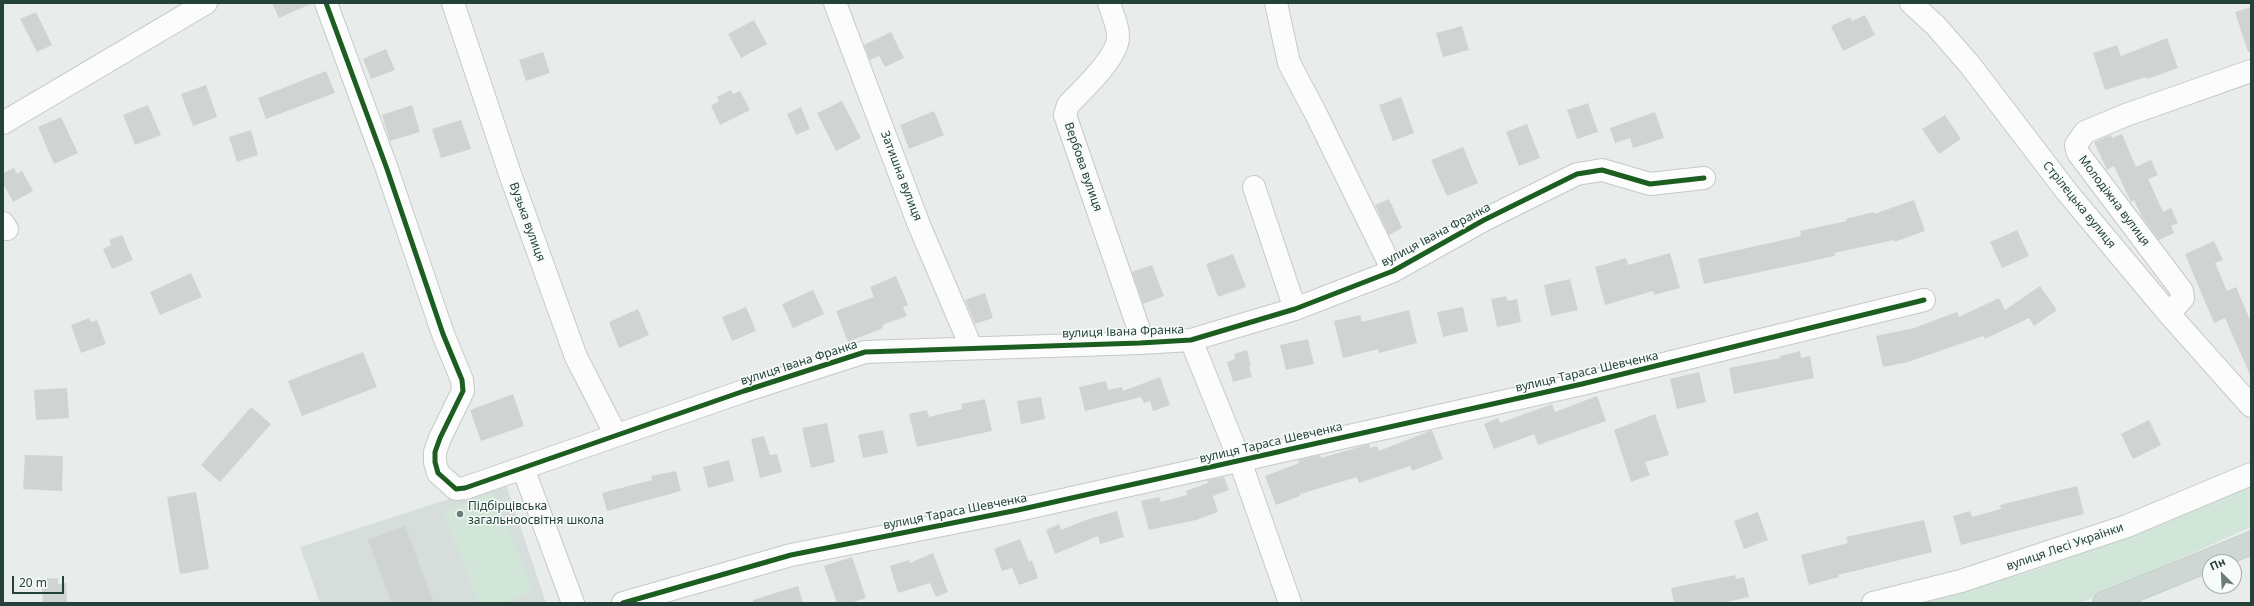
<!DOCTYPE html>
<html>
<head>
<meta charset="utf-8">
<style>
  body { margin:0 }
  #map { position:relative; width:2254px; height:606px; overflow:hidden; background:#e8edeb; font-family:"Noto Sans",sans-serif }
  canvas { display:block }
  .frame { position:absolute; inset:0; border:4px solid #24423a; pointer-events:none }
  .north { position:absolute; left:2202px; top:554px; width:40px; height:40px; box-sizing:border-box; background:#f7fbf9; border:1px solid #a3b1ad; border-radius:50%; rotate:336deg; font-size:11px; font-weight:700; line-height:16px; text-align:center; color:#24423a }
  .north::after { content:''; display:block; margin:auto; width:14px; height:18px; background:#697e78; clip-path:polygon(50% 0,100% 100%,50% 72%,0 100%) }
  .scale { position:absolute; left:12px; top:576px; width:52px; height:18px; box-sizing:border-box; border:2px solid #24423a; border-top:0; padding-left:5px; font-size:12px; line-height:14px; white-space:nowrap; color:#24423a; -webkit-text-stroke:3px #f7fbf9; paint-order:stroke }
</style>
</head>
<body>
<div id="map">
<canvas width="2254" height="606"></canvas>
<div class="frame"></div>
<div class="north">Пн</div>
<div class="scale">20 m</div>
</div>
<script>
const c = document.querySelector('canvas').getContext('2d');
c.lineJoin = 'round';
function fill(path, color) { c.fillStyle = color; c.fill(path, 'evenodd'); }
function strokePath(path, color, width, dash) { c.strokeStyle = color; c.lineWidth = width; c.lineCap = dash ? 'butt' : 'round'; c.setLineDash(dash || []); c.stroke(path); }
function drawText(font, color, halo, rows, align = 'center') {
  c.font = font + ' "Noto Sans",sans-serif'; c.lineWidth = 3; c.setLineDash([]); c.textBaseline = 'middle'; c.strokeStyle = halo; c.fillStyle = color; for (const [text, x, y, turn = 0] of rows) {
    c.save(); c.translate(x, y); c.rotate((+turn || 0) * Math.PI / 180); c.textAlign = isNaN(turn) ? turn : align; if (halo) c.strokeText(text, 0, 0); c.fillText(text, 0, 0); c.restore();
  }
}
const built = new Path2D(`
  M505,481L546,603H320L300,547Z`);
const green = new Path2D(`
  M2251,484V527L2080,603H1911L2030,572L2093,549Z
  M494,492L533,591L503,603H479L443,512Z`);
const building = new Path2D(`
  M272,3H313L279,18Z
  M2251,7V52H2248L2235,12Z
  M36,12L52,45L37,52L20,19Z
  M1865,15L1875,35L1843,51L1831,26L1850,17L1852,21Z
  M754,20L767,44L741,58L728,34Z
  M1462,26L1469,50L1443,57L1436,33Z
  M891,32L904,58L885,67L879,56L870,60L864,45Z
  M2167,38L2178,68L2147,79L2146,77L2105,90L2093,53L2117,45L2121,56Z
  M386,49L395,70L371,79L363,59Z
  M543,52L550,73L526,81L519,60Z
  M326,71L335,93L266,119L258,98Z
  M206,85L217,117L193,126L181,94Z
  M731,90L733,94L740,91L750,110L720,125L711,106L719,101L717,97Z
  M1401,97L1414,133L1393,141L1379,105Z
  M842,101L861,138L836,151L817,113Z
  M1588,103L1598,132L1577,139L1567,110Z
  M148,105L161,135L135,145L123,115Z
  M412,105L420,132L390,141L382,115Z
  M801,107L810,129L796,135L787,114Z
  M934,111L944,135L909,149L900,125Z
  M1655,112L1664,138L1633,148L1630,138L1615,143L1610,128Z
  M1945,115L1961,139L1939,154L1922,129Z
  M61,117L78,153L54,164L38,127Z
  M461,120L471,149L441,158L432,129Z
  M1527,124L1540,158L1519,166L1506,132Z
  M251,130L258,155L237,162L229,137Z
  M2122,134L2136,167L2151,160L2158,175L2148,179L2163,212L2171,208L2178,223L2171,226L2174,233L2159,240L2142,217L2134,200L2131,202L2114,166L2107,170L2094,142L2111,135L2112,138Z
  M1463,147L1478,183L1447,196L1431,160Z
  M14,168L17,174L22,171L33,191L13,202L3,183V173Z
  M1389,199L1402,228L1389,235L1375,205Z
  M1914,200L1925,231L1894,242V240L1834,253L1835,256L1704,284L1698,259L1801,236L1800,231L1847,221L1846,219L1874,212V214Z
  M2017,230L2029,256L2002,268L1990,242Z
  M122,235L133,260L112,269L103,249L111,245L109,240Z
  M2214,241L2223,260L2215,263L2227,291L2236,287L2251,322V377L2225,318L2214,323L2185,254Z
  M1670,253L1680,288L1654,295L1653,291L1605,305L1595,267L1626,258L1628,265Z
  M1233,254L1246,287L1218,297L1206,264Z
  M1152,265L1164,296L1143,304L1132,272Z
  M191,273L202,297L160,315L150,292Z
  M896,276L908,305L903,307L907,316L882,325L883,328L848,342L836,311L874,297L870,287Z
  M1570,279L1578,310L1551,316L1544,285Z
  M2040,286L2057,310L2034,326L2029,318L1985,339L1983,336L1908,362L1883,367L1876,336L1914,328L1957,312L1959,317L1999,298L2005,310Z
  M813,290L824,314L793,328L782,304Z
  M985,293L993,318L975,324L965,300Z
  M1506,296L1508,301L1517,299L1521,322L1497,327L1491,299Z
  M746,307L756,331L732,341L722,317Z
  M1463,307L1468,331L1443,337L1437,312Z
  M638,309L649,335L619,348L609,322Z
  M1409,310L1417,343L1379,353L1378,349L1343,358L1334,321L1360,315L1362,322Z
  M89,318L91,322L97,320L106,344L81,353L71,325Z
  M1308,339L1314,364L1286,370L1280,345Z
  M1247,350L1251,366H1249L1252,377L1233,382L1227,362L1235,359L1234,354Z
  M1800,351L1801,358L1810,356L1814,378L1734,394L1729,368L1780,358V356Z
  M363,352L377,387L302,416L288,381Z
  M1699,372L1706,402L1677,409L1670,379Z
  M1160,377L1170,405L1153,411L1150,401L1144,403L1141,397L1085,411L1079,387L1106,381L1108,390L1122,387L1123,391Z
  M67,388L69,418L36,420L34,390Z
  M513,394L524,426L481,441L470,410Z
  M1597,396L1606,421L1538,445L1534,434L1494,449L1484,424L1498,418L1500,423L1552,404L1555,412Z
  M1041,397L1045,419L1021,424L1017,401Z
  M985,399L992,431L917,447L909,414L927,410L929,417L962,409L961,404Z
  M251,407L271,424L220,482L201,465Z
  M1655,414L1669,455L1645,462L1650,475L1631,482L1614,430Z
  M2149,420L2161,445L2133,459L2121,434Z
  M827,423L835,462L811,468L802,428Z
  M883,430L888,453L863,458L858,435Z
  M1432,430L1443,459L1412,471L1410,466L1359,483L1357,477L1300,494V496L1276,505L1265,476L1299,463L1298,460L1320,455L1321,458L1369,444L1370,448L1377,446L1379,451Z
  M764,436L770,455L777,454L782,472L760,478L751,439Z
  M25,455L63,456L62,491L23,489Z
  M729,460L734,481L708,488L703,467Z
  M676,471L681,491L607,511L602,493L652,480L651,476Z
  M1224,477L1229,490L1213,496L1218,512L1196,520L1149,530L1141,501L1159,497L1161,502L1187,495L1186,491L1208,483L1207,480Z
  M2077,486L2084,514L1961,545L1953,516L1970,511L1972,517L2001,509L2000,505Z
  M196,492L209,569L180,574L167,497Z
  M1117,511L1124,537L1100,544L1098,536L1055,554L1046,530L1059,524L1061,530L1086,520Z
  M1758,512L1768,540L1744,549L1734,521Z
  M1924,520L1932,552L1838,575L1839,577L1809,585L1801,555L1848,543L1846,537Z
  M405,526L434,603H392L368,540Z
  M1020,539L1029,562L1032,560L1038,578L1019,585L1012,568L1002,571L994,549Z
  M933,553L948,592L936,597L930,583L898,593L890,566L909,560L910,563Z
  M852,557L866,598L850,603H837L824,566Z
  M1735,575L1736,579L1744,577L1749,597L1723,603H1674L1671,588Z
  M58,578V584L66,583L67,603H43L41,579Z
  M798,586L803,603H753V600Z`);
const minor = new Path2D(`
  M326,3L387,169L443,334L462,380L463,391L440,438L435,452V462L438,473L456,489L465,488L744,391L865,352L1140,343L1191,340L1295,309L1393,271L1484,220L1577,174L1602,170L1650,184L1704,178
  M453,3L510,174L576,357L616,435
  M835,3L919,225L971,347
  M1109,3C1112,13 1118,25 1118,36C1119,57 1082,90 1068,105L1065,115L1138,327L1141,339L1140,343
  M1276,3L1289,63L1316,114L1393,271
  M1911,3L1936,26L1970,65L2067,192L2169,314L2251,406
  M3,123L206,3
  M1254,187L1295,309
  M3,223L7,229
  M2169,314L2183,298L2182,291L2078,153L2076,145L2085,132L2126,115L2251,71
  M1191,340L1240,461L1290,603
  M523,468L573,603
  M623,603L791,555L1018,510L1582,384L1924,300
  M1873,603L1961,581L2127,526L2251,474`);
const major = new Path2D(`
  M2104,603L2251,543`);
const cycleway = new Path2D(`
  M326,3L387,169L443,334L462,380L463,391L440,438L435,452V462L438,473L456,489L465,488L744,391L865,352L1140,343L1191,340L1295,309L1393,271L1484,220L1577,174L1602,170L1650,184L1704,178
  M623,603L791,555L1018,510L1582,384L1924,300`);
const markers = [
  [460,514,4,"#697e78"]
];
const streetNames = [
  ["Вербова вулиця",1083,167,71],
  ["Затишна вулиця",901,176,69],
  ["Молодіжна вулиця",2114,201,53],
  ["Стрілецька вулиця",2079,205,51],
  ["Вузька вулиця",527,222,70],
  ["вулиця Івана Франка",1436,235,-28],
  ["вулиця Івана Франка",1123,332,-2],
  ["вулиця Івана Франка",799,363,-18],
  ["вулиця Тараса Шевченка",1587,372,-13],
  ["вулиця Тараса Шевченка",1271,443,-13],
  ["вулиця Тараса Шевченка",955,512,-11],
  ["вулиця Лесі Українки",2065,547,-19]
];
const poiNames = [
  ["Підбірцівська",468,507],
  ["загальноосвітня школа",468,521]
];
fill(built, '#d6dedb');
fill(green, '#d1e6d8');
fill(building, '#cfd4d2');
strokePath(minor, '#c5cac8', 24);
strokePath(major, '#c3ccc9', 24);
strokePath(minor, '#fcfcfc', 22);
strokePath(major, '#cfd7d5', 22);
strokePath(cycleway, '#1b5e20', 5);
for (const [x, y, r, color] of markers) { const dot = new Path2D(); dot.arc(x, y, r, 0, 2 * Math.PI); c.fillStyle = color; c.fill(dot); strokePath(dot, '#f7fbf9', 1.5); }
drawText('12px', '#24423a', '#f7fbf9', streetNames);
drawText('12px', '#24423a', '#f7fbf9', poiNames, 'left');
</script>
</body>
</html>
